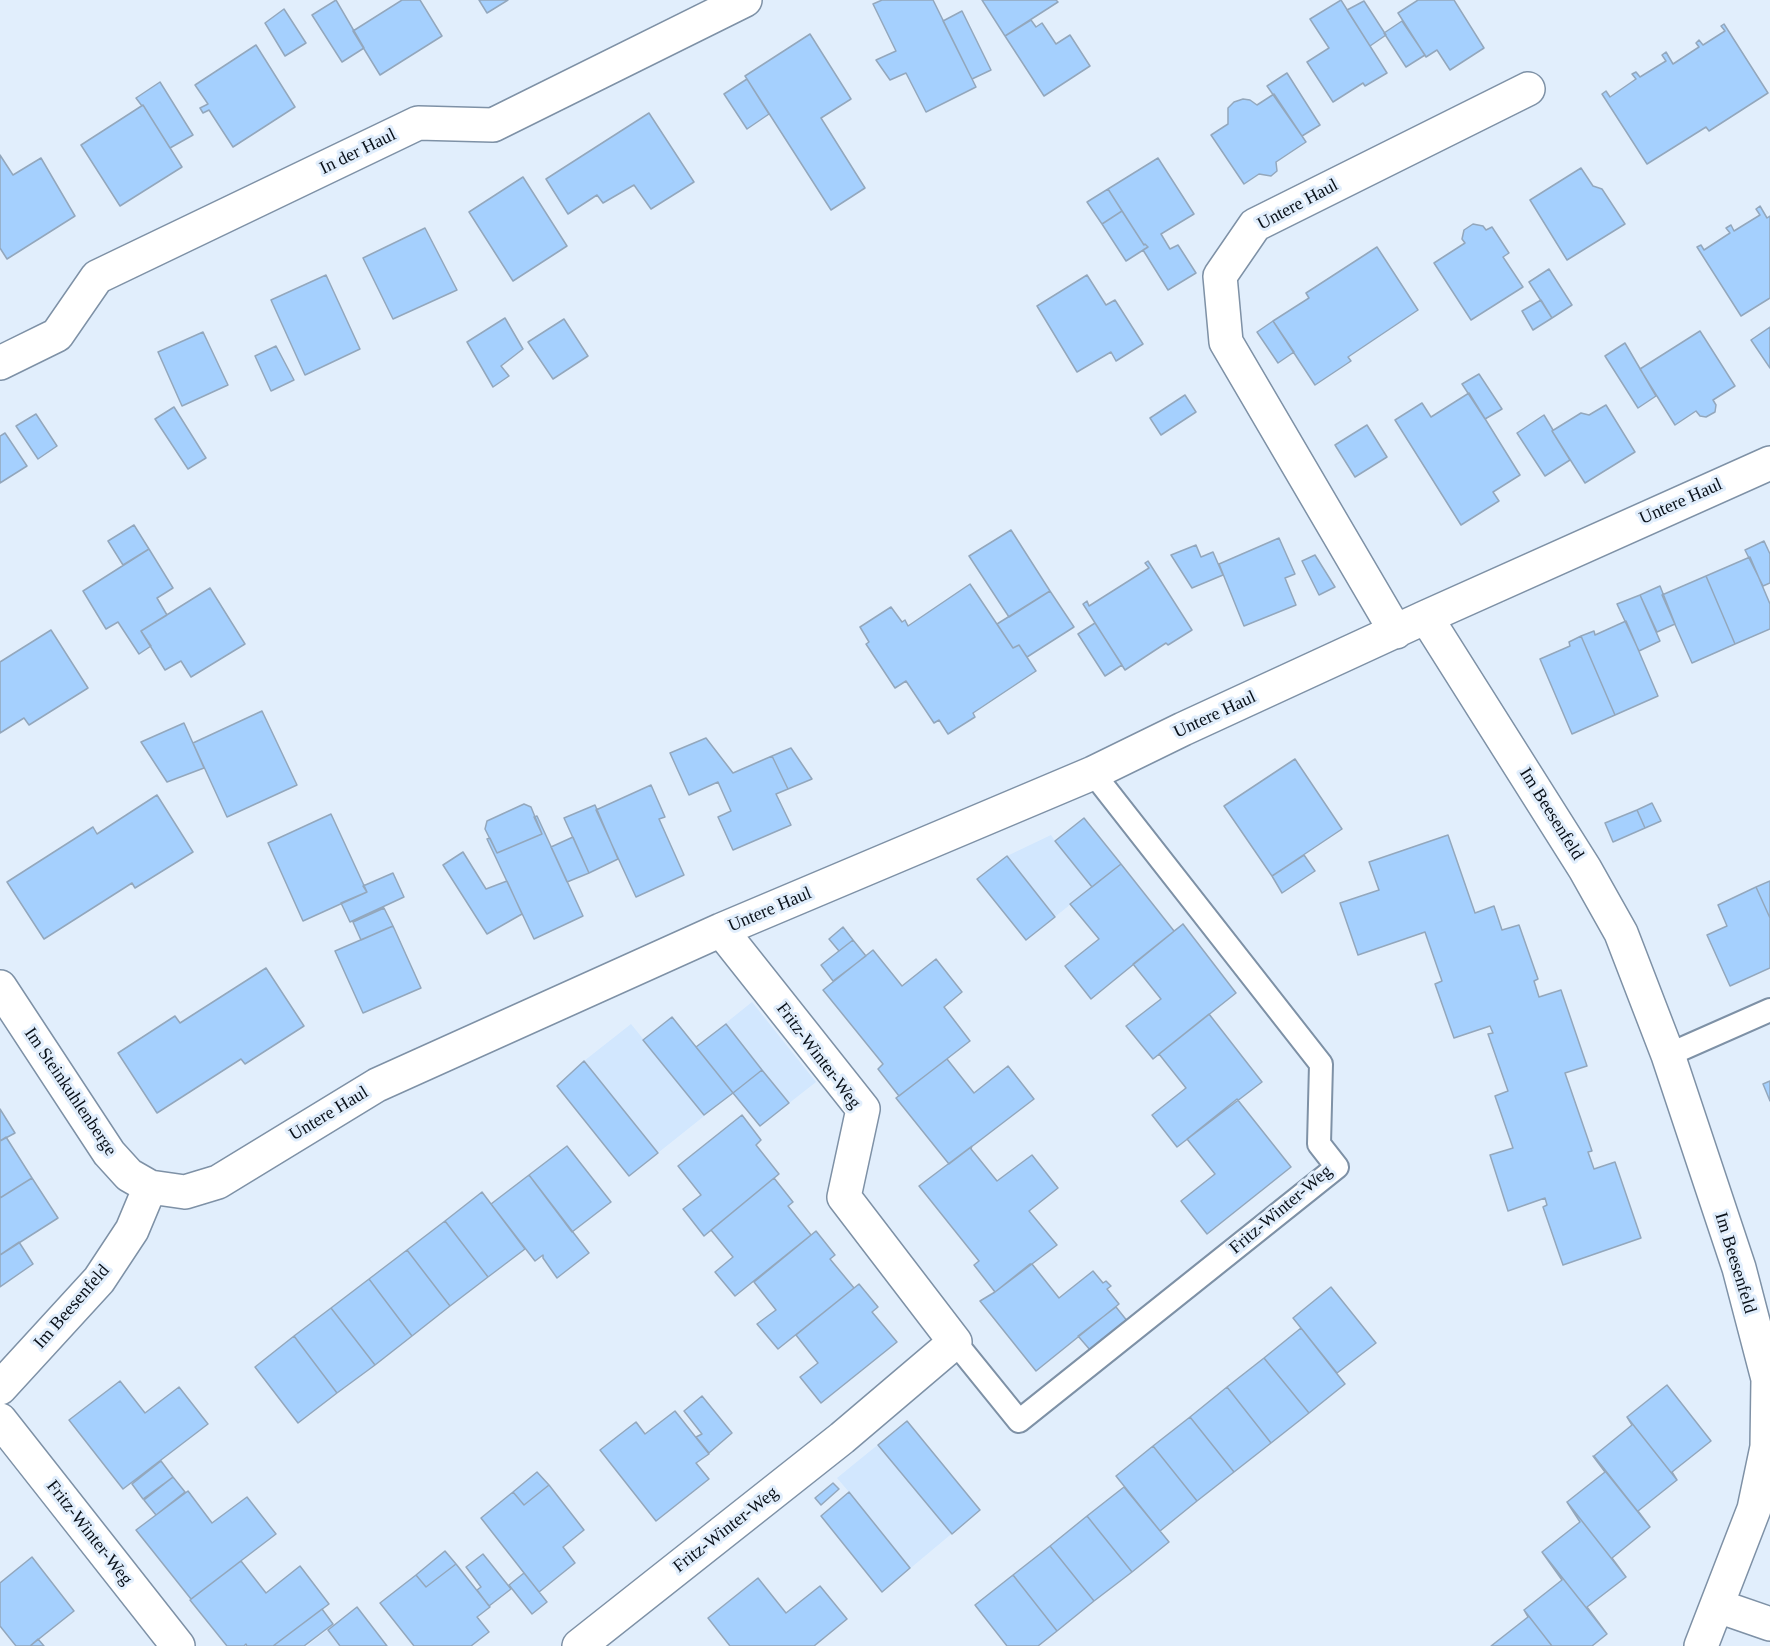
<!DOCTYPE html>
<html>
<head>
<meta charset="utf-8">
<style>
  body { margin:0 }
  canvas { display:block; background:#e1eefc }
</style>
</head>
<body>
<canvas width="1770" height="1646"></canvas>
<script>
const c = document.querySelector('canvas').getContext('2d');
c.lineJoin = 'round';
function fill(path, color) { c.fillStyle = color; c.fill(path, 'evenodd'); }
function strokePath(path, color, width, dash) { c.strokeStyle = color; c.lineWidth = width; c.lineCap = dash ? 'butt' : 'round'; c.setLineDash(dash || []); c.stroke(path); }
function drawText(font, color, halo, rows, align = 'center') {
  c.font = font + ' Georgia,serif'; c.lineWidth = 6; c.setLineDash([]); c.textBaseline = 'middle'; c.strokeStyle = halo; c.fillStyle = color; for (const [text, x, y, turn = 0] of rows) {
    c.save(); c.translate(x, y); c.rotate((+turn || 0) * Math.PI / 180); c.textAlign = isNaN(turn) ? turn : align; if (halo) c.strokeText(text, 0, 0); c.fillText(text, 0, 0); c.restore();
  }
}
const built = new Path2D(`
  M1084,818L1121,864L1026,940L977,879L1007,856L1051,835L1055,841Z
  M752,1002L816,1082L760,1126L733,1093L629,1176L557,1086L584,1061L631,1024L644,1040L672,1017L696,1047Z
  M907,1421L980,1510L882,1592L821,1516L849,1492L837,1478Z
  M357,1607L387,1646H307Z`);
const building = new Path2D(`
  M336,0L364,48L342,62L312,15Z
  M402,0H420L442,36L380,75L353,31Z
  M479,0H508L487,13Z
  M882,0H933L976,87L926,112L906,73L890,80L876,60L896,51L873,4Z
  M982,0H1056L1058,2L1005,36Z
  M1341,0L1387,73L1365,86L1363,83L1333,102L1307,62L1329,48L1310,19Z
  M1418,0H1454L1484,48L1450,70L1437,50L1426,57L1398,13Z
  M1364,1L1386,35L1370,46L1347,10Z
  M284,9L306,43L285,56L265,23Z
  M962,11L991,70L972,79L943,21Z
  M1031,20L1036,27L1042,23L1056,44L1070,35L1090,66L1044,96L1005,36Z
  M1402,21L1425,55L1406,67L1384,33Z
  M1724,24L1768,93L1709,131L1706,127L1647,164L1602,94L1606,91L1610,97L1636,79L1632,74L1636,72L1640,77L1666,61L1662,55L1666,52L1673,64L1699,47L1696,43L1699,40L1703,45L1725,31L1721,26Z
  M810,34L851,99L821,118L865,188L831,210L745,76Z
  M256,45L295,107L233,147L209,110L203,113L200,108L208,104L195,85Z
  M1287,73L1320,125L1302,136L1267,86Z
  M747,79L769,114L747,129L724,94Z
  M160,82L193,135L170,148L143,105L142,106L136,98Z
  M1274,94L1306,142L1276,162L1277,171L1271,176L1259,174L1244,184L1211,135L1228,124V108L1234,102L1243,99L1250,100L1257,105Z
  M143,105L182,167L120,206L81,145Z
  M649,113L694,182L651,209L634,185L603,203L597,195L568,214L546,179Z
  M0,155L13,175L41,158L75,216L7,259L0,248Z
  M1158,158L1194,214L1161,234L1170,249L1178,245L1196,273L1168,290L1143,250L1148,247L1145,244L1144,245L1108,189Z
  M1581,168L1593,186L1602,189L1625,224L1567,260L1530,200Z
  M523,177L567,246L513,281L469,212Z
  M1108,189L1122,211L1102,224L1087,202Z
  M1760,206L1767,218L1770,216V298L1741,316L1697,247L1701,245L1704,250L1730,233L1726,228L1731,225L1734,231L1760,215L1756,209Z
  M1122,211L1144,245L1145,244L1148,247L1126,261L1102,224Z
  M1473,224L1483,226L1486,230L1492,227L1509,253L1503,257L1523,287L1471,320L1434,263L1465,243L1462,239L1464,230Z
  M425,228L457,290L393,319L363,258Z
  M1377,247L1418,310L1348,357L1351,361L1315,385L1273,321L1309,298L1306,293Z
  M1549,269L1572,305L1552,318L1529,282Z
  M326,275L360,349L305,375L271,300Z
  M1087,275L1106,305L1115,300L1143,344L1116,361L1111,352L1077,372L1037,306Z
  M1541,300L1552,318L1533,330L1522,311Z
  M505,318L523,349L501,366L509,376L493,387L467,342Z
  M564,319L588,356L553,379L528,342Z
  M1273,321L1294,352L1278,363L1257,332Z
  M1770,327V368L1751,340Z
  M1700,331L1735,386L1713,400L1716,405L1715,412L1706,417L1700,416L1696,411L1675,425L1640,369Z
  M203,332L228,385L182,406L158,352Z
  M1625,343L1656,396L1638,408L1605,356Z
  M276,346L294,380L271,391L255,356Z
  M1479,374L1502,409L1485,419L1462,384Z
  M1469,393L1520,475L1493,492L1499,501L1461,525L1395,420L1422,403L1431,417Z
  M1185,395L1196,412L1161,435L1150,418Z
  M1606,405L1635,452L1585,483L1552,431L1581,413L1589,415Z
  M174,407L206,458L188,469L155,419Z
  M36,414L57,446L38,459L16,426Z
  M1544,415L1553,430L1552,431L1570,460L1545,476L1517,433Z
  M1367,425L1387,457L1355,477L1335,445Z
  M5,433L27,466L0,483V436Z
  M134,525L149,549L123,565L108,541Z
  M1011,530L1050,591L1009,617L969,556Z
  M1279,538L1295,574L1285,578L1296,605L1244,626L1219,564Z
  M1764,541L1770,554V583L1763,586L1745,550Z
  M1196,545L1201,557L1213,552L1223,575L1192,588L1171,555Z
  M149,549L173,588L157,598L167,615L141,631L151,646L139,654L118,622L106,629L83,591Z
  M1315,555L1335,587L1319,595L1302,561Z
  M1750,557L1770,604V629L1735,644L1706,576Z
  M1148,561L1192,630L1168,645L1166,643L1125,670L1083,604L1087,601L1089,606L1149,568L1145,563Z
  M1706,576L1735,644L1692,663L1662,595Z
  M970,584L1013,648L1019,645L1036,671L973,713L975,717L948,734L939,720L934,723L906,681L895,688L866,644L869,642L860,627L891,607L902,622L905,620L908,626Z
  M1660,586L1675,624L1657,632L1640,595Z
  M210,588L245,644L191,677L181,661L165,670L141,631Z
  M1050,591L1074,627L1027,657L1019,645L1013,648L997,624Z
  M1640,595L1660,641L1639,651L1617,604Z
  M1626,621L1658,696L1615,715L1581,636L1594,631L1595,635Z
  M1095,623L1122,665L1105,676L1078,634Z
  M51,630L88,688L29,725L24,718L0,733V662Z
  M1581,636L1615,715L1572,734L1540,659L1570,646L1569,642Z
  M262,711L297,785L227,817L193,743Z
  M184,723L204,768L167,782L141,742Z
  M706,738L733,773L772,756L788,789L776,794L791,825L733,850L718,817L731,811L718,782L689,795L670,753Z
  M791,748L812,779L788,789L772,756Z
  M1295,759L1342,829L1272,876L1224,806Z
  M651,785L665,817L659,819L684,875L636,897L596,810Z
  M157,795L193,852L135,888L132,883L44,939L7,882L93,827L97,834Z
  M1652,803L1661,821L1645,828L1637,810Z
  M524,804L531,807L542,834L497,853L485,829L487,821Z
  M595,805L618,859L589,873L564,818Z
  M1637,810L1645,828L1613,842L1605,823Z
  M331,814L367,892L303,921L268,843Z
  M537,816L583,916L534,939L487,839L490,838L497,853L542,834L534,817Z
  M1084,818L1121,864L1092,887L1055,841Z
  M1448,835L1475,913L1494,906L1502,930L1519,925L1538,979L1534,981L1539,997L1561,990L1587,1066L1565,1073L1592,1151L1588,1152L1594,1169L1615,1162L1641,1238L1563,1265L1543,1207L1547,1205L1545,1198L1508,1211L1490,1155L1513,1148L1495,1096L1508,1091L1488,1034L1493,1033L1490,1026L1454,1038L1435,984L1442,981L1425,932L1358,955L1340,903L1379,890L1369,862Z
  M573,837L589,873L567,882L551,847Z
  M463,852L486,889L507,881L522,914L487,934L443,865Z
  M1304,855L1315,871L1282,893L1272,876Z
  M1007,856L1055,917L1026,940L977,879Z
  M1121,864L1174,931L1183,924L1091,999L1065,966L1099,939L1070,904Z
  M393,873L404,897L350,922L341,903L367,892L363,886Z
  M1770,881V918L1756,887Z
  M1756,887L1770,918V968L1730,986L1707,935L1727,926L1718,905Z
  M384,908L393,926L361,940L353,922Z
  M1183,924L1236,993L1153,1059L1126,1026L1161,999L1133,964Z
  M393,926L421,988L363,1013L335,951Z
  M843,927L853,940L839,951L829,939Z
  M853,940L866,956L833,981L821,965Z
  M873,950L902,986L936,959L962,992L944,1007L970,1041L899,1096L878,1069L883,1064L823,990Z
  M266,968L304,1026L245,1064L241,1059L157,1113L118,1053L175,1016L180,1023Z
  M1209,1014L1262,1082L1177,1147L1152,1115L1186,1088L1159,1054Z
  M672,1017L733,1093L704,1115L643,1040Z
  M726,1024L762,1070L733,1093L696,1047Z
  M947,1059L974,1093L1008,1066L1034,1099L949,1164L896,1098Z
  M584,1061L658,1153L629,1176L557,1086Z
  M762,1070L789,1103L760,1126L733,1093Z
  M1770,1081V1101L1763,1084Z
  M1237,1099L1291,1167L1207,1234L1181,1201L1215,1174L1187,1139Z
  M0,1109L15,1133L0,1141Z
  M742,1115L761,1140L756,1145L779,1174L704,1236L683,1209L701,1195L678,1166Z
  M6,1137L32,1178L0,1198V1141Z
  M567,1146L611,1202L572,1232L529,1175Z
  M972,1146L971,1149L997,1181L1032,1155L1058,1188L1029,1211L1057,1245L995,1292L974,1265L979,1261L919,1186Z
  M529,1175L589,1253L557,1278L543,1258V1255L535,1261L491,1204Z
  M32,1178L58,1218L0,1255V1198Z
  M774,1178L793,1202L788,1206L811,1235L735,1296L715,1272L733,1257L711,1230Z
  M482,1192L525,1249L488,1277L445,1221Z
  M445,1221L488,1277L450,1306L407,1250Z
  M816,1231L835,1255L830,1259L854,1288L778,1349L757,1324L776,1310L754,1282Z
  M19,1242L33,1264L0,1287V1255Z
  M407,1250L450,1306L412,1336L369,1279Z
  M1030,1264H1032L1059,1298L1093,1271L1103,1283L1106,1281L1111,1286L1107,1289L1119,1304L1036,1371L980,1301L995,1292Z
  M369,1279L412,1336L375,1365L331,1308Z
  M859,1284L878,1307L872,1312L897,1342L821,1403L800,1377L818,1363L796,1335Z
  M1331,1287L1376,1343L1337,1373L1293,1318Z
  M1116,1307L1128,1322L1091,1351L1078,1336Z
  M331,1308L375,1365L337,1393L294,1336Z
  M1301,1328L1345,1384L1309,1413L1264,1358Z
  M294,1336L337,1393L298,1423L255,1367Z
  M1264,1358L1309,1413L1271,1443L1227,1387Z
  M120,1381L145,1413L179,1387L208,1424L123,1489L69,1420Z
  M1667,1385L1711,1441L1672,1472L1677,1480L1627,1417Z
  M1227,1387L1271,1443L1234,1472L1190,1417Z
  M702,1396L732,1433L709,1453L696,1437L702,1434L684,1411Z
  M675,1411L709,1454L696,1463L709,1479L656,1521L600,1450L636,1422L645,1434Z
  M1190,1417L1234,1472L1197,1501L1153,1446Z
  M1627,1417L1677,1480L1638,1511L1650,1527L1594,1456L1632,1425Z
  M907,1421L980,1510L952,1534L878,1445Z
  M1153,1446L1197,1501L1160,1531L1116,1476Z
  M1593,1456L1650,1527L1612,1558L1626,1577L1567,1502L1605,1472Z
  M161,1461L173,1477L143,1499L132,1484Z
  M537,1472L549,1485L524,1505L513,1492Z
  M173,1477L185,1492L156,1515L144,1500Z
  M833,1483L839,1489L821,1505L815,1498Z
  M549,1485L584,1530L563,1547L575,1563L539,1592L481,1518L513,1492L524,1505Z
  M1124,1487L1169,1542L1132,1572L1087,1516Z
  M188,1491L212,1523L247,1497L276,1534L191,1599L136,1530Z
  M849,1492L910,1568L882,1592L821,1516Z
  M1567,1502L1626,1577L1587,1607L1607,1634L1542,1552L1580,1522Z
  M1087,1516L1132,1572L1094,1601L1050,1546Z
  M1050,1546L1094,1601L1057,1631L1013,1575Z
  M445,1551L456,1564L426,1587L416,1575Z
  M1542,1552L1607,1634L1592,1646H1552L1524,1610L1562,1580Z
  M483,1554L511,1589L489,1606L477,1590L481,1587L466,1567Z
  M32,1557L74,1611L30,1646H16L0,1626V1583Z
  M241,1561L266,1593L300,1566L329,1604L273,1646H247L246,1644L244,1646H227L190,1600Z
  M456,1564L490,1607L477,1617L489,1632L471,1646H414L380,1603L416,1575L426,1587Z
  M524,1573L547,1602L532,1614L509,1585Z
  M1013,1575L1057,1631L1038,1646H1007L975,1605Z
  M758,1578L786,1613L820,1586L847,1619L814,1646H730L708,1618Z
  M357,1607L387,1646H340L328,1630Z
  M322,1609L333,1624L304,1646H273Z
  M1524,1610L1552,1646H1491L1528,1617Z
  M38,1639L44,1646H30Z`);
const service = new Path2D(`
  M1668,1055L1770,1010
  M955,1342L1019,1421L1337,1167L1319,1144L1321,1064L1093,773`);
const minor = new Path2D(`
  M0,363L57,335L97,277L418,123L493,125L745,0
  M1426,617L1585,869L1621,933L1668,1055L1739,1268L1768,1379L1767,1447L1754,1509L1701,1646
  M1396,632L1226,342L1220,276L1255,225L1528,89
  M0,987L109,1153L129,1175L150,1187L185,1192L218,1182L377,1085L721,930L1093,773L1183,729L1426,617L1770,463
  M0,1388L99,1280L132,1230L150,1187
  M0,1420L178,1646
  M1718,1606L1770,1624
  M579,1646L842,1438L955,1342L844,1197L863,1109L721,930`);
const streetNames = [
  ["In der Haul",358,152,-26],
  ["Untere Haul",1298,205,-28],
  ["Untere Haul",1681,502,-24],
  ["Untere Haul",1215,715,-25],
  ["Im Beesenfeld",1551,814,58],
  ["Untere Haul",770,910,-23],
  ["Fritz-Winter-Weg",818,1056,53],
  ["Im Steinkuhlenberge",70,1092,56],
  ["Untere Haul",329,1114,-31],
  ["Fritz-Winter-Weg",1281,1210,-40],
  ["Im Beesenfeld",1735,1263,73],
  ["Im Beesenfeld",72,1307,-49],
  ["Fritz-Winter-Weg",726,1530,-38],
  ["Fritz-Winter-Weg",89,1533,52]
];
fill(built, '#d2e7fe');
fill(building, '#a5d0fe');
strokePath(building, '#93a7bc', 1.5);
strokePath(service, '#7e91a6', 26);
strokePath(minor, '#7e91a6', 36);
strokePath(service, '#fff', 22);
strokePath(minor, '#fff', 33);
drawText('18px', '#091018', '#e1eefc', streetNames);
</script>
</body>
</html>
